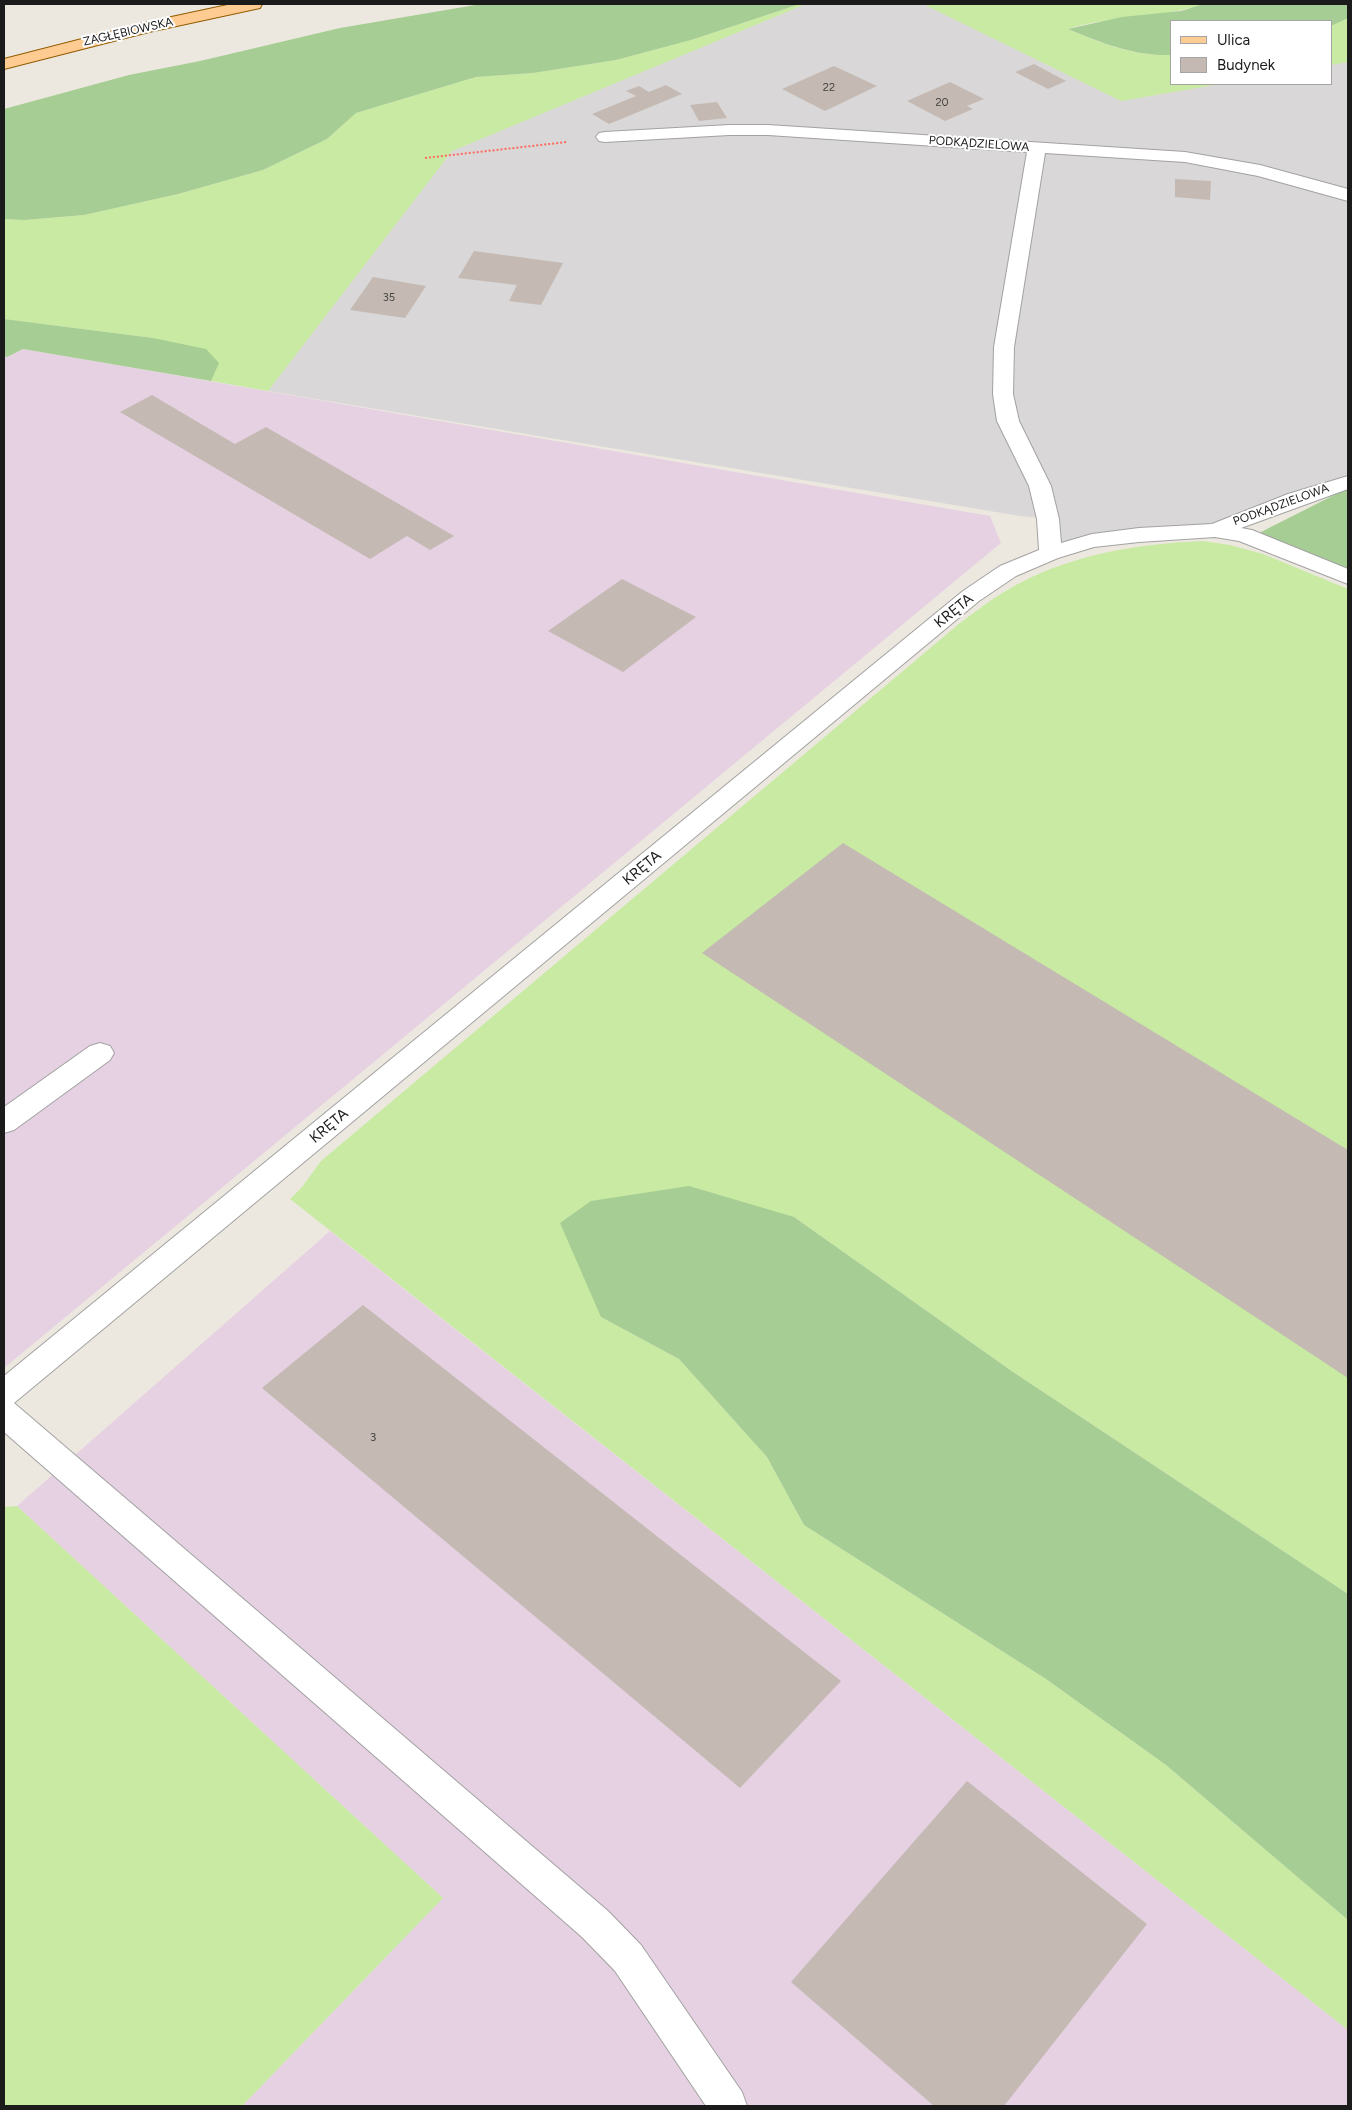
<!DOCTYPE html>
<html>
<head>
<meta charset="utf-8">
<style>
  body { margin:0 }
  #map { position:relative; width:1352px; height:2110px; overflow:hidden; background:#ede8df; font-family:Figtree,sans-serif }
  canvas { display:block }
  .frame { position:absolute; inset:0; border:5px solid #1b1b1b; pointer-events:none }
  .legend { position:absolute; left:1170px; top:20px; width:162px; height:65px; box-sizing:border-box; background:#fff; border:1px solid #a4a4a4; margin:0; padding:6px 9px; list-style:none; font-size:15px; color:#1b1b1b }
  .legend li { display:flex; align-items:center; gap:10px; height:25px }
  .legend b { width:25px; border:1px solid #a4a4a4 }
</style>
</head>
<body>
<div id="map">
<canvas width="1352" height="2110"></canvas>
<div class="frame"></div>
<ul class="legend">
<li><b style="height:6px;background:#fecc93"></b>Ulica</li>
<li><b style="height:14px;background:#c4bab3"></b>Budynek</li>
</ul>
</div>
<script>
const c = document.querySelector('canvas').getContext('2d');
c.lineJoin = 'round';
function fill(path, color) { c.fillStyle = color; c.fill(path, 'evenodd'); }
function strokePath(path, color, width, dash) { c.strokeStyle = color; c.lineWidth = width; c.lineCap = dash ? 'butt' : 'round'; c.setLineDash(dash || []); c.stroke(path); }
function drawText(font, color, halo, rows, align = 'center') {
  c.font = font + ' Figtree,sans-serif'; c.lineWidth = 4; c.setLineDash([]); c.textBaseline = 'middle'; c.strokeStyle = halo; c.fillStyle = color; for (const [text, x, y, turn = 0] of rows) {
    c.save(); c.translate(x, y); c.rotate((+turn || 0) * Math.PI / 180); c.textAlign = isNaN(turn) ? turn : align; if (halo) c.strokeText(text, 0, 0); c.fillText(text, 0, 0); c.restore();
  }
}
const residential = new Path2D(`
  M806,4H923L1121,101L1220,84H1331V65L1348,62V482L1296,499L1215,530L1050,553L1048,519L1020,516L268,391L452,151Z`);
const industrial = new Path2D(`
  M23,349L990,516L1001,543L4,1368V356L7,357Z
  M330,1231L1348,2030V2106H242L443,1898L17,1506Z`);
const grass = new Path2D(`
  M800,4H806L452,151L268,391L211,381L218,363L153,338L4,319V219L24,220L84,215L178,194L263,170L327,139L356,113L476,77L533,73L616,60L691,40Z
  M923,4H1203C1160,19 1112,15 1068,29C1103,44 1132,56 1171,55V84H1220L1121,101Z
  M1348,18V62L1331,65V26Z
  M1203,541L1230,545L1263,554L1348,589V1594L1013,1372L794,1217L601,1317L679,1359L767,1457L804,1525L1046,1679L1166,1765L1348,1920V2030L290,1199L302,1187L321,1161L960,623C975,612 989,601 1004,592C1065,555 1134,544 1203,541Z
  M17,1506L443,1898L242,2106H4V1507Z`);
const forest = new Path2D(`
  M481,4H800L691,40L616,60L533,73L476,77L356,113L327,139L263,170L178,194L84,215L24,220L4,219V109L129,75L200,61L340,28Z
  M1203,4H1348V18L1331,26V21H1171V55C1133,56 1102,43 1068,29L1122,17L1181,11Z
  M4,319L153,338L206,349L219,363L211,381L23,349L7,357L4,356Z
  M1348,488V569L1259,533Z
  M689,1186L794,1217L1013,1372L1348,1594V1920L1166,1765L1046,1679L804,1525L767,1457L679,1359L601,1317L560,1223L591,1201Z`);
const building = new Path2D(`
  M1034,64L1066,81L1048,89L1015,72Z
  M834,66L877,86L825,111L782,89Z
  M950,82L984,99L967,106L973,109L945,121L907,101Z
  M666,85L682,94L609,124L592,114L636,96L626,91L639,86L649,92Z
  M717,102L727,118L699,121L690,105Z
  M1175,179L1211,181L1210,200L1175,197Z
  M474,251L563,263L541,305L509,301L517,285L458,278Z
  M373,277L426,286L405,318L350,310Z
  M152,395L235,444L266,427L454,536L430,550L407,536L370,559L120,412Z
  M622,579L696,617L623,672L548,631Z
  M843,843L1348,1150V1378L702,953Z
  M363,1305L841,1681L740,1788L262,1388Z
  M967,1781L1147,1924L1004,2106H934L791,1982Z`);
const path = new Path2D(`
  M425,158L567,142`);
const minor = new Path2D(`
  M729,125H768L1185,152L1260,165L1348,189V201L1258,176L1185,162L1045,153L1014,347L1013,394L1019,421L1051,486L1059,519L1061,543L1092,534L1139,528L1212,524L1288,494L1348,476V489L1241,528L1252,530L1348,569V584L1239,541L1215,537L1139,542L1094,547L1058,558L1016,576L979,601L14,1403L608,1911L641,1945L742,2092L747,2106H706L615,1971L582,1937L4,1432V1376L963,591L1000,566L1039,550L1037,519L1029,486L997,421L993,394L994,347L1027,152L768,135H729L605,142L599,141L596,137L599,133L605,132Z
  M100,1043L110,1046L114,1053L110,1060L14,1130L4,1133V1107L90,1046Z`);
const major = new Path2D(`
  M232,4H262L260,8L149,32L4,69V59L148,22Z`);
const farNumbernames = [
  ["22",829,88],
  ["20",942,103],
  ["35",389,298]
];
const farStreetnames = [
  ["ZAGŁĘBIOWSKA",128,32,-13],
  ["PODKĄDZIELOWA",979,144,4],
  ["PODKĄDZIELOWA",1281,505,-20]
];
const numberNames = [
  ["3",373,1437]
];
const streetNames = [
  ["KRĘTA",954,611,-39],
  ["KRĘTA",642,868,-40],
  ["KRĘTA",329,1126,-40]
];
fill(residential, '#d9d7d7');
fill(industrial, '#e6d1e3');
fill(grass, '#c8eaa3');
fill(forest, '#a6cd93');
fill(building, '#c4bab3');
strokePath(minor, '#a2a2a2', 2);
strokePath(major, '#915c00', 2);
strokePath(path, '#fd6a60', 2, [2, 2]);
fill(minor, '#fff');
fill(major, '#fecc93');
drawText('11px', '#454341', null, farNumbernames);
drawText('12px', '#1b1b1b', '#fff', farStreetnames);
drawText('12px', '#454341', null, numberNames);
drawText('15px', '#1b1b1b', '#fff', streetNames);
</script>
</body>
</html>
